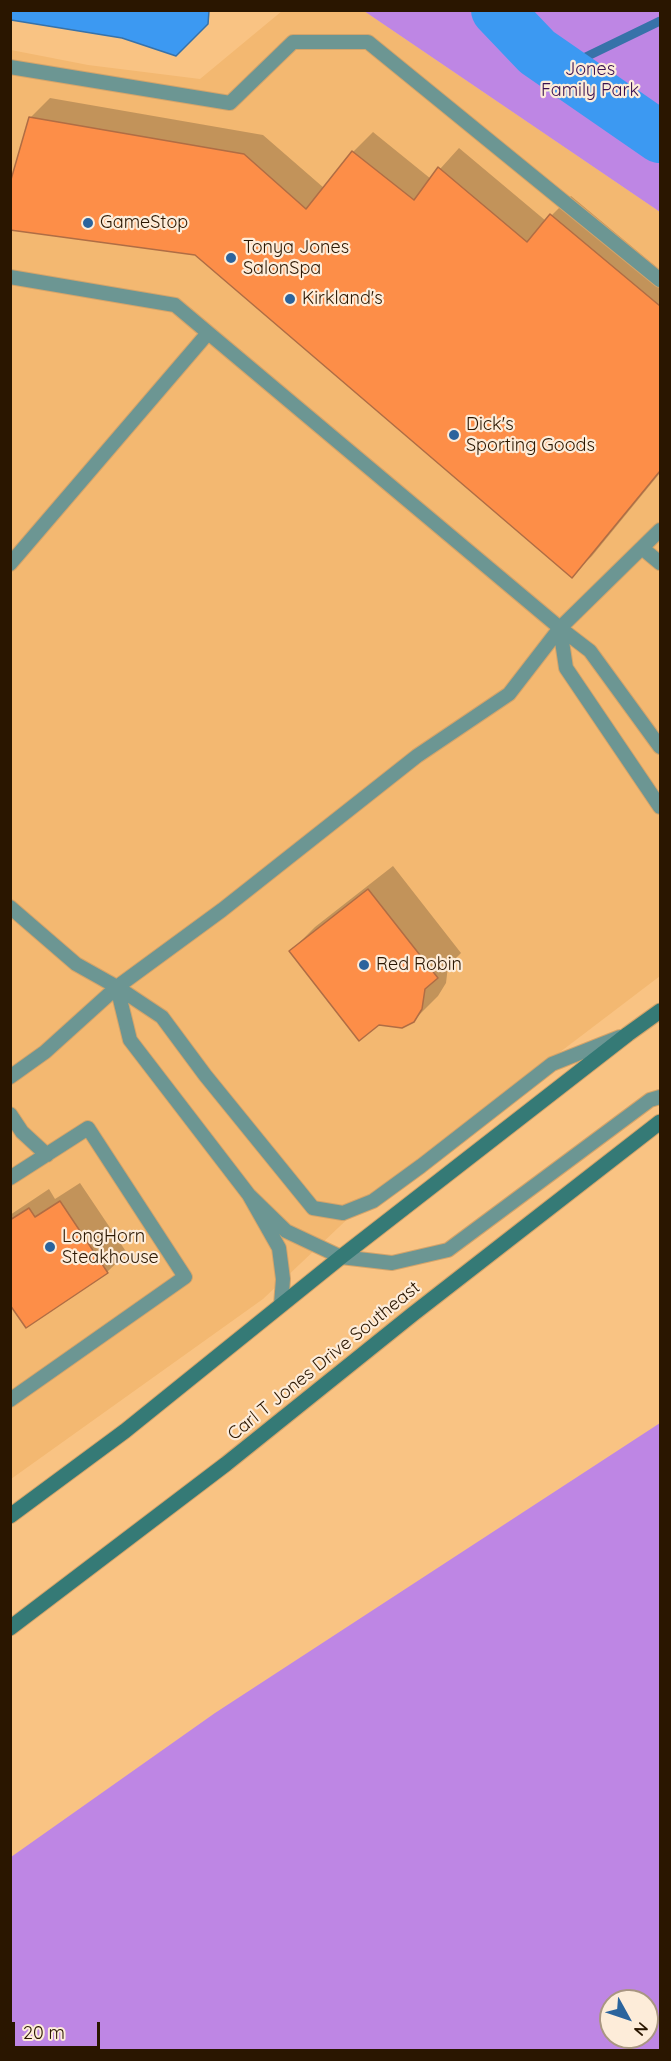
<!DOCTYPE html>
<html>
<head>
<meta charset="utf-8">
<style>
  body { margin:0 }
  #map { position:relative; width:671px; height:2061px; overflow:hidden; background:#f9c383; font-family:Quicksand,sans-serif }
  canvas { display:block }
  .frame { position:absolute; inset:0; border:12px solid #2a1600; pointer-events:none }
  .north { position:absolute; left:599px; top:1989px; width:60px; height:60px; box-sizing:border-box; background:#fdecd9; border:2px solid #a99682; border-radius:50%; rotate:130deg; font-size:16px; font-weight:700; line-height:24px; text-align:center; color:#2a1600 }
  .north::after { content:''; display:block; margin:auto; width:21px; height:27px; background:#2b649d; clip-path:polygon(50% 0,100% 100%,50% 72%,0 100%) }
  .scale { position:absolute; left:12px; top:2022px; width:88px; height:27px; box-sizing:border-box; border:3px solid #2a1600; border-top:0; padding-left:8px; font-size:18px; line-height:21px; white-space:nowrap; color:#2a1600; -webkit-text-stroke:4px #fdecd9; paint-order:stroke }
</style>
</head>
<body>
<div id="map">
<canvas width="671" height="2061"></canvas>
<div class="frame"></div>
<div class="north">N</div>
<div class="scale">20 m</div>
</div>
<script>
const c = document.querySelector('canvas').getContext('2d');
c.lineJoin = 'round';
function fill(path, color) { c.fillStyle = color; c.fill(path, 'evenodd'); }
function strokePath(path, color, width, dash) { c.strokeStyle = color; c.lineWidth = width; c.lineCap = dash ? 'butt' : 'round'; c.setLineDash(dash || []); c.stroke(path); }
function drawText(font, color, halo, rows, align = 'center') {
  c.font = font + ' Quicksand,sans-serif'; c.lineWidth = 4.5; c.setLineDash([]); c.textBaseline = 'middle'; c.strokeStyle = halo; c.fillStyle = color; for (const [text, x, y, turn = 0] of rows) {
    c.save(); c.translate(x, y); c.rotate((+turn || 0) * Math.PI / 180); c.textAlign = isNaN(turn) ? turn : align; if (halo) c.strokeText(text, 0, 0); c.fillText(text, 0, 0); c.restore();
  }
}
const built = new Path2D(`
  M282,11H364L660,212V976L376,1192L263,1299L11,1479V50L88,65L200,79Z`);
const green = new Path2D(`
  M364,11H660V212Z
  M660,1423V2050H11V1857L215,1713ZM611,2001H647V2037H611Z`);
const water = new Path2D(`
  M10,11L11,10L209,11L208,24L176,56L122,38L11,20Z`);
const shadow = new Path2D(`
  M50,98L263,135L324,188L353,152L373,132L431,179L459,148L546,221L571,196L660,270V473L592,556L572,575L195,253L30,118Z
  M393,866L461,953L448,966L446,983L438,996L413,1021L291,951L315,927Z
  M80,1183L127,1253L107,1272L10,1302V1215L49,1189L55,1199Z`);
const stream = new Path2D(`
  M561,69L660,21`);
const river = new Path2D(`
  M497,10L537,52L660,137`);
const building = new Path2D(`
  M29,117L244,154L306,209L352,151L414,200L438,167L527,242L550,214L660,306V471L572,578L195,255L10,230V183Z
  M368,889L438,978L425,989L422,1009L414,1022L402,1028L379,1025L359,1041L289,951Z
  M60,1201L108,1273L26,1328L10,1305V1220L29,1208L35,1217Z`);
const lane = new Path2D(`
  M10,67L230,103L293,42H368L660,280
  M10,277L175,305L560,628L590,651L660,747
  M642,548L660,563
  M10,564L208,333
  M560,628L566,668L660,807
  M10,907L76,964L117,987L162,1017L205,1075L313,1208L343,1213L373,1201L421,1166L552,1064L620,1037
  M117,987L130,1040L249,1195L279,1248L283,1279L281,1305
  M10,1077L45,1052L117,987L222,910L417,756L509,694L560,628L660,530
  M10,1114L22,1132L47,1155
  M10,1178L88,1128L185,1277L10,1400
  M249,1195L286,1231L341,1257L392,1263L448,1250L650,1100L660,1097`);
const secondary = new Path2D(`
  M10,1516L125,1431L341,1257L628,1034L660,1011
  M10,1628L226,1464L413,1314L660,1122`);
const markers = [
  [88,223,6,"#2b649d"],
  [231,258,6,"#2b649d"],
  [290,299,6,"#2b649d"],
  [454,435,6,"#2b649d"],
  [364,965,6,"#2b649d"],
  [50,1247,6,"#2b649d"]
];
const parkNames = [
  ["Jones",590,70],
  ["Family Park",590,91]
];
const poiNames = [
  ["GameStop",100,223],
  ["Tonya Jones",243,248],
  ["SalonSpa",243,269],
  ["Kirkland's",302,299],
  ["Dick's",466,425],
  ["Sporting Goods",466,446],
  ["Red Robin",376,965],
  ["LongHorn",62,1237],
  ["Steakhouse",62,1258]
];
const streetNames = [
  ["Carl T Jones Drive Southeast",324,1361,-39]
];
fill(built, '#f3b871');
fill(green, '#be86e4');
fill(water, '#3c99f2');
strokePath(water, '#3772a9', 1.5);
fill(shadow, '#0003');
strokePath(stream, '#3772a9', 9);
strokePath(river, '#3c99f2', 52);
fill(building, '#fd8e48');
strokePath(building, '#b06d44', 1.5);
strokePath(lane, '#d4a46b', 16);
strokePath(secondary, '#d4a46b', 17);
strokePath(lane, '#6c9693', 14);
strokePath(secondary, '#357a76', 15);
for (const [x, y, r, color] of markers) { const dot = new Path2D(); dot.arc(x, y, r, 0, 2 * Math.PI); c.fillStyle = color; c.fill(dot); strokePath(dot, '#fdecd9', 2); }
drawText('18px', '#3a1151', '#fdecd9', parkNames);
drawText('18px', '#2a1600', '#fdecd9', poiNames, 'left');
drawText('18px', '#2a1600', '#fdecd9', streetNames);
</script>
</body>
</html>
